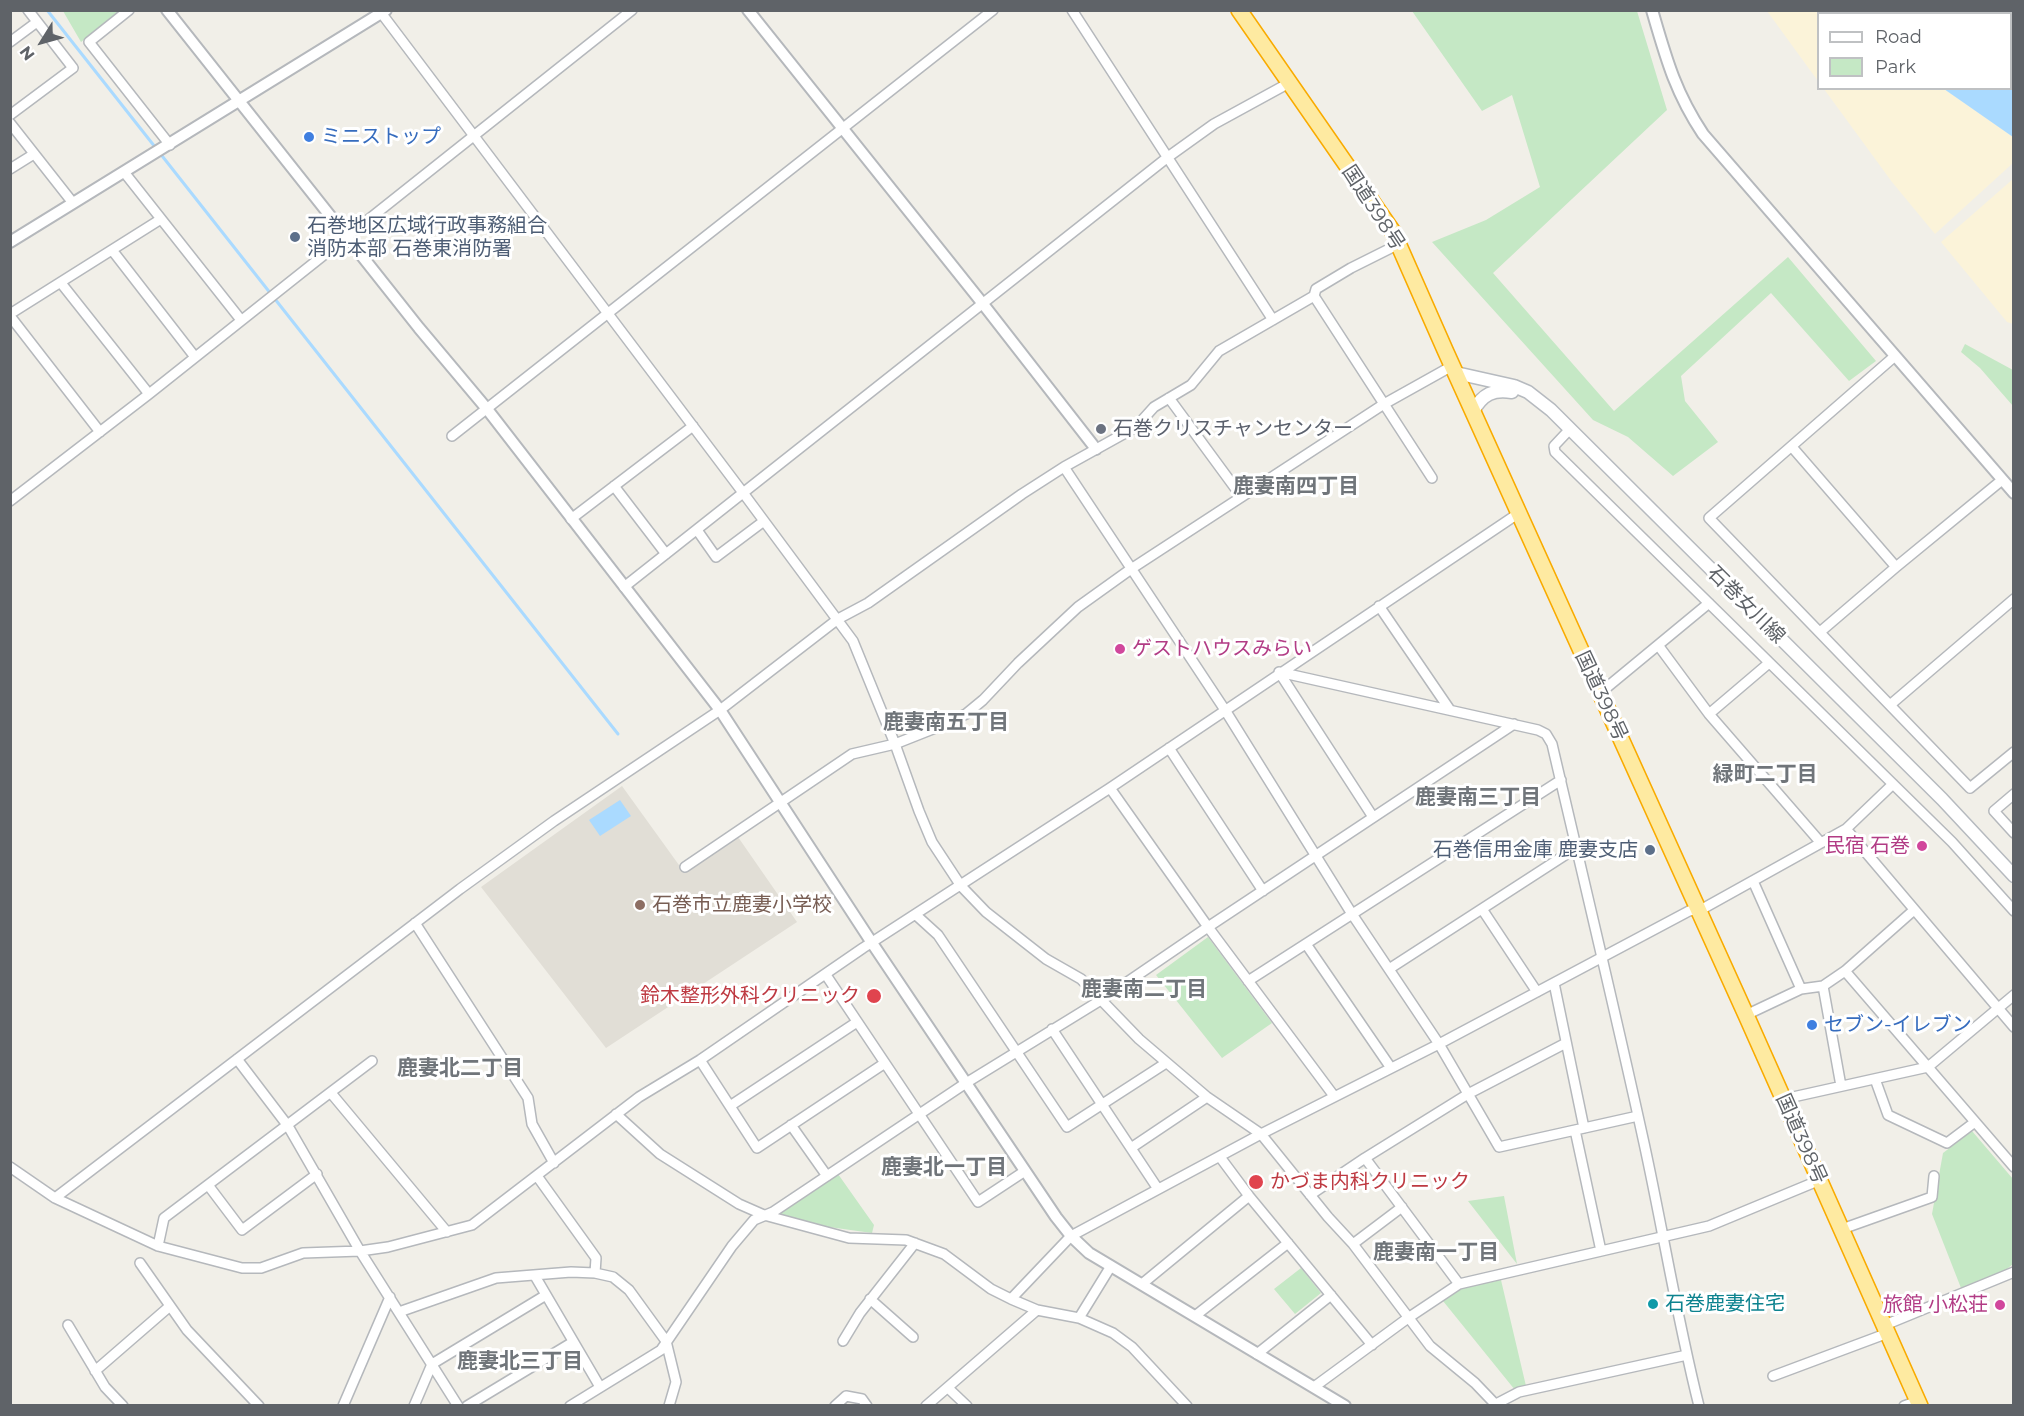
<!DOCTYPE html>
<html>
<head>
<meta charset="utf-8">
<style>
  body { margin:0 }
  #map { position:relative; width:2024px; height:1416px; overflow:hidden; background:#f1efe8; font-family:Montserrat,sans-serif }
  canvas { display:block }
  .frame { position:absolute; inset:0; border:12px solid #5f6368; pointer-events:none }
  .legend { position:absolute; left:1817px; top:12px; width:195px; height:78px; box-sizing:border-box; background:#fff; border:2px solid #bfc1c3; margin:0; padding:8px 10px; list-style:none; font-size:18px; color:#5f6368 }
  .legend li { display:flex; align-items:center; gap:12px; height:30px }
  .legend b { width:30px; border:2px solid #bfc1c3 }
  .north { position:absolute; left:12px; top:12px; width:60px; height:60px; -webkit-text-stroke:4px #fff; paint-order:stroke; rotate:233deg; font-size:16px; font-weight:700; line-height:24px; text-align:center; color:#5f6368 }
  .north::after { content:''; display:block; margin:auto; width:21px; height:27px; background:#5f6368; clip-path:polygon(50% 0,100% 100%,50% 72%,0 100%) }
</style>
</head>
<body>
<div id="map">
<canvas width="2024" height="1416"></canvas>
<div class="frame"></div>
<ul class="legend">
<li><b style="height:8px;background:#fff"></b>Road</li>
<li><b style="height:16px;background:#c5e8c5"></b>Park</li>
</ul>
<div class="north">N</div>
</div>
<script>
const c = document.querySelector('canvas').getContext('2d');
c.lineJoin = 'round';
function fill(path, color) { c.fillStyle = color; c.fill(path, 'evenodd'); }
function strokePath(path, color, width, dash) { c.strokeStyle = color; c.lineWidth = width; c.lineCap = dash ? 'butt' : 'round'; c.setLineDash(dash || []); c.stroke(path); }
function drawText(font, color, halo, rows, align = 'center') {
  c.font = font + ' Montserrat,"Noto Sans JP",sans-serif'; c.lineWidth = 6; c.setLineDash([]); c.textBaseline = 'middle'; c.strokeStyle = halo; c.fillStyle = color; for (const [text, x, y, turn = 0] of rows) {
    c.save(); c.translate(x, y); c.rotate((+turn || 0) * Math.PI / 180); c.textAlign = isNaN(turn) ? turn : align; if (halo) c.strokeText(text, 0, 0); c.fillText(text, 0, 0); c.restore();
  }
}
const education = new Path2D(`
  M622,786L684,872L738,837L797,922L606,1048L481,887Z`);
const green = new Path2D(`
  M63,11H121L81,42Z
  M1412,11H1637L1667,110L1493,273L1614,411L1788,257L1876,361L1849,381L1771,293L1681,376L1685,401L1718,442L1673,476L1628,437L1593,420L1432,242L1486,220L1540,187L1512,95L1482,111Z
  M1965,344L2013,370V406L1980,368L1961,352Z
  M1208,937L1272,1023L1222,1058L1156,975Z
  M1972,1131L2013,1179V1264L2002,1273L1961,1288L1932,1214L1943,1153Z
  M838,1174L874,1225L872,1233L829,1227L777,1214Z
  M1504,1196L1517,1264L1468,1201Z
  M1301,1268L1321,1293L1295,1314L1274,1289Z
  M1501,1280L1526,1386L1515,1390L1443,1301L1461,1288Z`);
const sand = new Path2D(`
  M1841,10L1846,13L1818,14V81L1767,11Z
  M1824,89H1944L2013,137V163L1935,234L1892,182Z
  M2013,179V324L2007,322L1941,242Z`);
const water = new Path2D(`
  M1841,11H2013V137L1944,89L2010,88V14H1846Z
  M620,800L631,816L600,836L589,820Z`);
const stream = new Path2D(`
  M47,10L618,734`);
const minor = new Path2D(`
  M129,10L89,42L170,145
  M379,10L744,494L853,641L895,744L919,811L932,842L961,886L986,912L1046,959L1081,979L1139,1039L1207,1097L1261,1134L1328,1217L1353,1244L1430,1346L1475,1383L1497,1406
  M1072,10L1273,320
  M10,42L37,22
  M10,115L73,68L28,10
  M10,123L73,203
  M10,169L34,154
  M124,172L241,320
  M112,250L195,357
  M61,283L149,394
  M1314,296L1432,478
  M10,314L161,219
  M10,316L100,432
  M1895,356L1709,518L1970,788L2014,752
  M1169,398L1241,496
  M1570,429L1554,446L1555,452L1952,842L2014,911
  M452,436L993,10
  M1792,447L1896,567
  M1064,467L1225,710L1352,914L1439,1044L1499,1147L1638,1116
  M614,486L666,554
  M10,501L149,394L632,10
  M571,519L693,426
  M697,530L716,557L764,521
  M624,587L1168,157L1214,124L1289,83
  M1379,606L1450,710
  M1820,632L1896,567L2002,480
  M1658,645L1709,714L1821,843
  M1279,672L1538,730L1546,734L1552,744C1583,877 1615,1010 1644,1143C1663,1230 1677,1319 1699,1406
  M1279,672L1373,817
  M1600,693L1709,603
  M1890,705L2014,599
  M1709,714L1769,663
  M1169,748L1263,891
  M1110,788L1208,927L1334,1096
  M2014,794L1994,811L2014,833
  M1846,829L2014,1027
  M685,867L852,754L895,744L943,725L966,714L983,700L1018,663L1078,607L1131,569L1384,404L1452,366
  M1753,881L1801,989
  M1482,909L1537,992
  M916,915L938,935L1067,1127L1166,1063
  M415,923L528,1098L532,1124L554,1163
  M1306,944L1391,1068
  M1389,969L1576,848
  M1845,971L2014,1167
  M826,975L978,1202L1025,1171
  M1248,981L1561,780
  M1554,983L1584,1128
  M1823,986L1841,1086
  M1746,1015L1801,989L1823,986L1845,971L1914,910
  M1052,1029L1158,1189
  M237,1059L288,1126L360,1251L458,1406
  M700,1060L757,1148L885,1063
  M1875,1079L1888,1115L1947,1143L1975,1122
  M331,1093L447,1232
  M1784,1099L1928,1067L2014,995
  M730,1106L857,1022
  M616,1114L660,1154L739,1204L764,1215L849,1238L906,1240L944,1254L991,1289L1011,1299L1037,1310L1079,1318L1113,1333L1132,1347L1187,1406
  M791,1125L827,1176
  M1575,1130L1601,1251
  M1131,1148L1207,1097
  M1220,1157L1249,1196L1372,1345
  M1365,1158L1459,1284
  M10,1167L55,1198L158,1246L242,1268H261L303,1253L360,1251L388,1247L472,1225L639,1097L700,1060L863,948L1110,788L1519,513
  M537,1176L596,1258L595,1273
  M208,1185L242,1230L317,1174
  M1310,1195L1365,1158L1468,1094L1566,1043
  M55,1198L460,889L554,821L720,710L838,619L868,603L1022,494L1064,467L1136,427L1154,407L1191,385L1219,351L1314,296L1316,289L1351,268L1399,244
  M1842,1229L1932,1197L1934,1176
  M1353,1244L1402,1207
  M158,1246L164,1218L372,1061
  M140,1263L187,1330L259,1406
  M535,1276L600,1387
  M1142,1284L1249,1196
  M870,1299L913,1337
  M1011,1299L1071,1236L1261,1134L1439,1044L1689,911L1704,908L1846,829L1893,784
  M399,1312L496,1278L571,1272L595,1273L613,1277L629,1290L666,1341L676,1382L669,1406
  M1195,1316L1288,1243
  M1079,1318L1111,1266
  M68,1325L105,1387L123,1406
  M1885,1325L2014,1272
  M843,1341L860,1313L915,1243
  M1257,1354L1331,1295
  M95,1371L170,1306
  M1773,1376L1888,1333
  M1314,1387L1408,1318L1459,1284L1709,1226L1820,1180
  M948,1388L967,1406
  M1496,1404L1519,1392L1687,1355
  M343,1406L390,1297
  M414,1406L432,1364L546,1295
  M467,1406L573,1342
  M570,1406L661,1350L732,1246L754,1220L773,1212L966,1083L1101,1000L1208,927L1514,724
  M835,1406L846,1396L862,1399L867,1406
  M926,1406L1037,1310
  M1904,1406L1918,1401`);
const tertiary = new Path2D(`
  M167,10L419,328L487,409L720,710L872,943L1056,1217L1071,1236L1089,1253L1345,1406
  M748,10L983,304L1096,449
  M1652,10C1666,58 1675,92 1703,134L2014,493
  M10,242L386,10`);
const secondary = new Path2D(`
  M1456,373L1514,386L1528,392L1551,410L1942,799L2014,876
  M1473,411C1483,394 1493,389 1512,392`);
const trunk = new Path2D(`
  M1239,10L1393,232L1445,350L1746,1015L1920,1406`);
const markers = [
  [309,137,6,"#3f7fe0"],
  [295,237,6,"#5c6f8a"],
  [1101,429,6,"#6b7280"],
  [1120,649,6,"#d1479c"],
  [1922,846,6,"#d1479c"],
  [1650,850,6,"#5c6f8a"],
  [640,905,6,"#8d6e63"],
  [874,996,8,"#e0444e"],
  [1812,1025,6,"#3f7fe0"],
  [1256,1182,8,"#e0444e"],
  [1653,1304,6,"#0f9aa8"],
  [2000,1305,6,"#d1479c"]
];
const shopNames = [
  ["ミニストップ",321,137],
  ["セブン-イレブン",1824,1025]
];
const streetNames = [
  ["国道398号",1373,208,57],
  ["石巻女川線",1746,605,45],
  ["国道398号",1601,696,65],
  ["国道398号",1801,1139,66]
];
const serviceNames = [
  ["石巻地区広域行政事務組合",307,226],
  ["消防本部 石巻東消防署",307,249],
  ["石巻信用金庫 鹿妻支店",1638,850,"right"]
];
const worshipNames = [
  ["石巻クリスチャンセンター",1113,429]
];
const hotelNames = [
  ["ゲストハウスみらい",1132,649,"left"],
  ["民宿 石巻",1910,846],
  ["旅館 小松荘",1988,1305]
];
const educationNames = [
  ["石巻市立鹿妻小学校",652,905]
];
const healthNames = [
  ["鈴木整形外科クリニック",860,996],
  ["かづま内科クリニック",1270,1182,"left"]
];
const cultureNames = [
  ["石巻鹿妻住宅",1665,1304]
];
const neighbourhoodNames = [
  ["鹿妻南四丁目",1296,487],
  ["鹿妻南五丁目",946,723],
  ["緑町二丁目",1765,775],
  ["鹿妻南三丁目",1478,798],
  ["鹿妻南二丁目",1144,990],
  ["鹿妻北二丁目",460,1069],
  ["鹿妻北一丁目",944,1168],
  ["鹿妻南一丁目",1436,1253],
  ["鹿妻北三丁目",520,1362]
];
fill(education, '#e1ded6');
fill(green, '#c5e8c5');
fill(sand, '#fbf3d9');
fill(water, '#aadaff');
strokePath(stream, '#aadaff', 3);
strokePath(minor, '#b5b8bc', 12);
strokePath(tertiary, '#b5b8bc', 14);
strokePath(secondary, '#b6babf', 15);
strokePath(trunk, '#f9ab00', 18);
strokePath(minor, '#fff', 9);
strokePath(tertiary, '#fff', 10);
strokePath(secondary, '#fff', 12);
strokePath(trunk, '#feeaa1', 15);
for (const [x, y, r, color] of markers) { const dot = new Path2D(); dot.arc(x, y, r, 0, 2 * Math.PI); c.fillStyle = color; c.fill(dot); strokePath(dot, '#fff', 2); }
drawText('20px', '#366cbe', '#fff', shopNames, 'left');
drawText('20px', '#5f6368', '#fff', streetNames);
drawText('20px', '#4e5e75', '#fff', serviceNames, 'left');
drawText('20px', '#5b616d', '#fff', worshipNames, 'left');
drawText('20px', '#b23c85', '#fff', hotelNames, 'right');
drawText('20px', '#785e54', '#fff', educationNames, 'left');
drawText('20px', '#be3a42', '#fff', healthNames, 'right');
drawText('20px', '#0d838f', '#fff', cultureNames, 'left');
drawText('bold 21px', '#70757a', '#fff', neighbourhoodNames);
</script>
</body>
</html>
